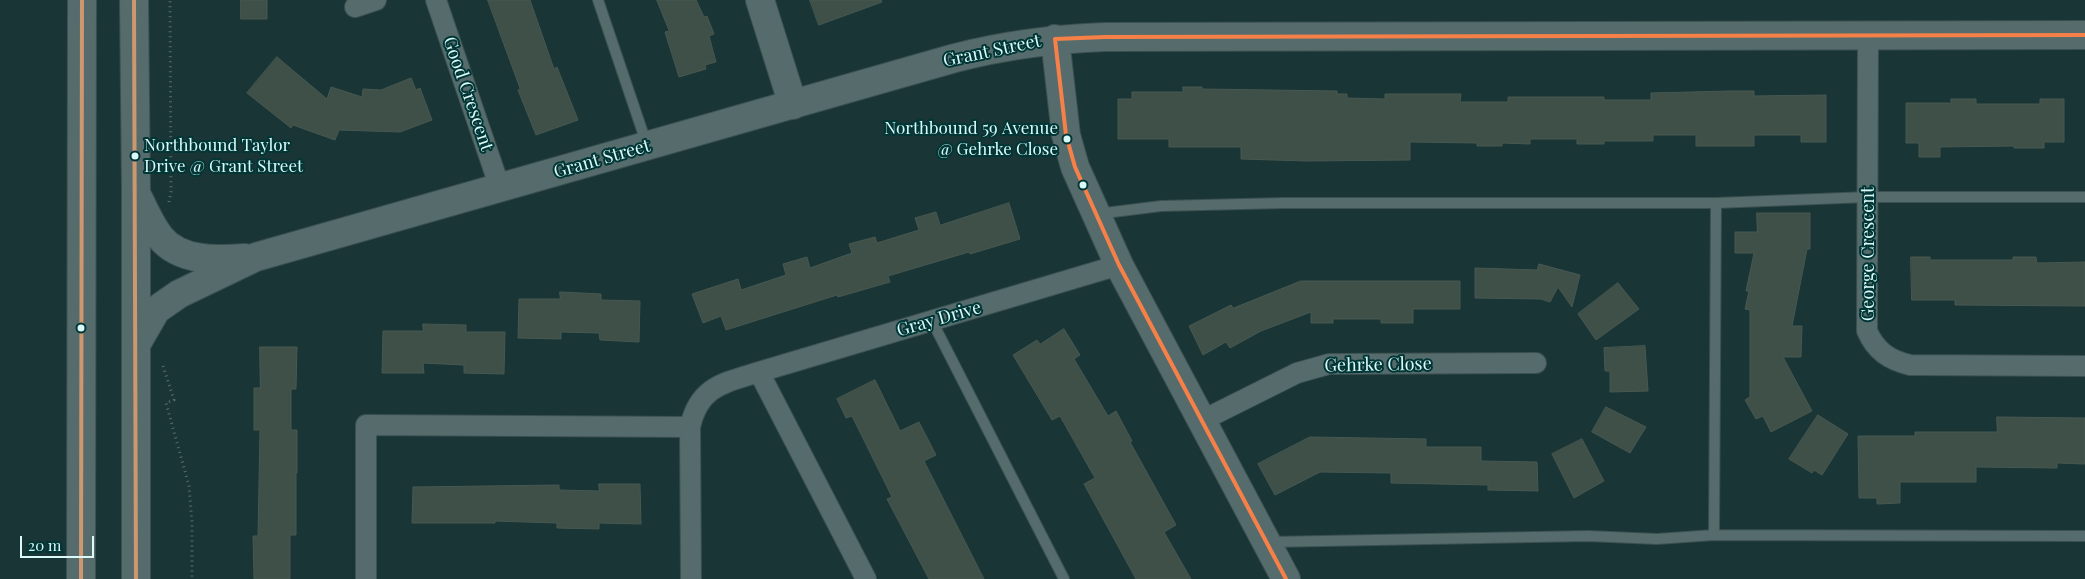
<!DOCTYPE html>
<html>
<head>
<meta charset="utf-8">
<style>
  body { margin:0 }
  #map { position:relative; width:2085px; height:579px; overflow:hidden; background:#1a3535; font-family:"Playfair Display",serif }
  canvas { display:block }
  .scale { position:absolute; left:20px; top:536px; width:74px; height:22px; box-sizing:border-box; border:2px solid #daf9f8; border-top:0; padding-left:6px; font-size:15px; line-height:18px; white-space:nowrap; color:#daf9f8; -webkit-text-stroke:4px #003636; paint-order:stroke }
</style>
</head>
<body>
<div id="map">
<canvas width="2085" height="579"></canvas>
<div class="scale">20 m</div>
</div>
<script>
const c = document.querySelector('canvas').getContext('2d');
c.lineJoin = 'round';
function fill(path, color) { c.fillStyle = color; c.fill(path, 'evenodd'); }
function strokePath(path, color, width, dash) { c.strokeStyle = color; c.lineWidth = width; c.lineCap = dash ? 'butt' : 'round'; c.setLineDash(dash || []); c.stroke(path); }
function drawText(font, color, halo, rows, align = 'center') {
  c.font = font + ' "Playfair Display",serif'; c.lineWidth = 4; c.setLineDash([]); c.textBaseline = 'middle'; c.strokeStyle = halo; c.fillStyle = color; for (const [text, x, y, turn = 0] of rows) {
    c.save(); c.translate(x, y); c.rotate((+turn || 0) * Math.PI / 180); c.textAlign = isNaN(turn) ? turn : align; if (halo) c.strokeText(text, 0, 0); c.fillText(text, 0, 0); c.restore();
  }
}
const building = new Path2D(`
  M241,0H267V19H241Z
  M488,0H530L554,69L557,67L578,120L536,135L518,90L520,89Z
  M657,0H696L704,17L707,16L714,34L709,36L716,62L705,65L706,69L679,77L665,32L669,31Z
  M810,0H881L882,2L819,25Z
  M277,57L327,99L331,87L362,97L363,89L381,90L411,78L416,90L420,88L432,120L400,132L339,130L335,140L293,125L291,128L247,93Z
  M1183,87H1202V89L1337,91V94H1347V98L1385,99V94H1461L1460,102H1508V97H1604V100H1651V93L1729,91H1754V96L1826,95V142H1801V135H1754V146H1696V135H1653V141H1604V144H1577V139H1530V144L1502,143V146H1477V143L1410,142V160L1307,161L1241,159V147H1169V139H1118V99H1132V92H1183Z
  M1951,99H1976V104H2040V99H2064V142H2044V148H2014V146L1940,147V157H1919V143H1906V103H1951Z
  M1009,203L1020,239L970,254L969,252L888,276L890,282L838,297L837,295L726,330L721,316L703,323L692,294L738,279L741,290L786,275L783,264L807,257L810,268L852,253L849,244L875,237L877,243L919,230L915,218L936,212L940,225Z
  M1757,213H1810V249H1807L1792,326H1802L1801,357H1783L1812,411L1771,432L1763,416L1756,419L1745,400L1750,397V310L1745,309L1749,291H1746L1754,253H1735V232H1757Z
  M1911,257H1930V260H2013V257H2036L2037,263L2085,262V306L1955,305V300H1912Z
  M1539,264L1580,275L1572,307L1558,287L1550,302L1541,299L1475,298V268L1537,270Z
  M1301,281H1460V309H1413V323H1381V319H1333V323H1311V312L1261,331L1230,348L1226,342L1203,355L1189,326L1231,305L1233,308Z
  M1618,283L1639,309L1596,340L1578,314Z
  M560,292L601,294V300L640,301L639,342L600,340L599,333L561,332V339L518,338L519,299H560Z
  M423,324L466,325V332H505L504,374L464,373V365L423,363L424,373H382L383,331H423Z
  M1064,329L1080,355L1074,359L1108,416L1116,411L1132,441L1130,442L1176,525L1164,532L1191,579H1136L1084,484L1095,478L1060,416L1052,420L1013,355L1037,340L1040,344Z
  M1645,346L1648,391L1610,392V371H1605L1604,348Z
  M260,347H297L296,389H291V430H297V473H296V535H290V579H254L253,536H258L260,430H254V388H260Z
  M875,380L900,431L919,422L936,455L924,461L984,579H929L887,499L892,497L852,416L846,418L837,399Z
  M1606,407L1646,427L1630,453L1592,432Z
  M1818,415L1848,434L1822,475L1814,470L1812,473L1789,459Z
  M1997,417L2085,418V464L2057,463V468L1976,467V482H1900V503L1877,504V498H1859L1858,436H1915V432H1997Z
  M1310,437L1426,439V447H1481V461L1537,462L1538,491L1488,490V485L1391,483V473L1320,472L1275,495L1258,464Z
  M1582,439L1604,481L1574,498L1552,454Z
  M599,484H640L641,524L599,523V529L557,528V523L495,521V523H412L413,487L559,485V490L599,491Z`);
const path = new Path2D(`
  M169,202L171,192L170,0
  M163,366L174,400L166,403L189,486L192,523V579`);
const lane = new Path2D(`
  M598,0L647,145
  M1097,214L1161,206L1284,203H1716L1868,197H2085
  M932,321L1064,579
  M1714,535L1716,203
  M1269,542L1588,536L1657,539L1714,535L2085,536`);
const street = new Path2D(`
  M436,0L500,188
  M355,7L376,0
  M1868,35L1867,331C1876,351 1889,360 1910,365L2085,366
  M759,372L866,579
  M1203,420L1297,373L1329,364L1536,363
  M366,579V425L690,427
  M691,579L690,427C699,386 724,383 759,372L1119,265`);
const secondary = new Path2D(`
  M134,0L136,192V579
  M760,0L793,105
  M1055,39L1066,135L1075,167L1119,265L1286,579
  M139,199C145,212 151,225 160,237C180,262 217,260 245,258
  M137,343L156,310L179,294L256,257L955,58C1005,45 1053,39 1105,37L2085,35
  M81,579L82,0`);
const bus1 = new Path2D(`
  M1055,39L1105,37L2085,35
  M1055,39L1066,135L1075,167L1119,265L1286,579`);
const bus2 = new Path2D(`
  M134,0L136,579
  M81,579L82,0`);
const markers = [
  [1067,139,4.5,"#daf9f8"],
  [135,156,4.5,"#daf9f8"],
  [1083,185,4.5,"#daf9f8"],
  [81,328,4.5,"#daf9f8"]
];
const busNames = [
  ["Northbound 59 Avenue",1058,129],
  ["@ Gehrke Close",1058,150],
  ["Northbound Taylor",144,146,"left"],
  ["Drive @ Grant Street",144,167,"left"]
];
const streetNames = [
  ["Grant Street",992,51,-12],
  ["Good Crescent",468,94,71],
  ["Grant Street",602,159,-16],
  ["George Crescent",1868,254,-90],
  ["Gray Drive",939,319,-16],
  ["Gehrke Close",1378,365,-1]
];
fill(building, '#3e5048');
strokePath(building, '#475851', 1);
strokePath(lane, '#3b5051', 12);
strokePath(street, '#3b5051', 22);
strokePath(secondary, '#3b5051', 30);
strokePath(path, '#596e6e', 3, [1, 4]);
strokePath(lane, '#566c6c', 10);
strokePath(street, '#566c6c', 20);
strokePath(secondary, '#566c6c', 28);
strokePath(bus1, '#f78048', 4);
strokePath(bus2, '#cd976f', 4);
for (const [x, y, r, color] of markers) { const dot = new Path2D(); dot.arc(x, y, r, 0, 2 * Math.PI); c.fillStyle = color; c.fill(dot); strokePath(dot, '#003636', 2); }
drawText('17px', '#daf9f8', '#003636', busNames, 'right');
drawText('18px', '#daf9f8', '#003636', streetNames);
</script>
</body>
</html>
